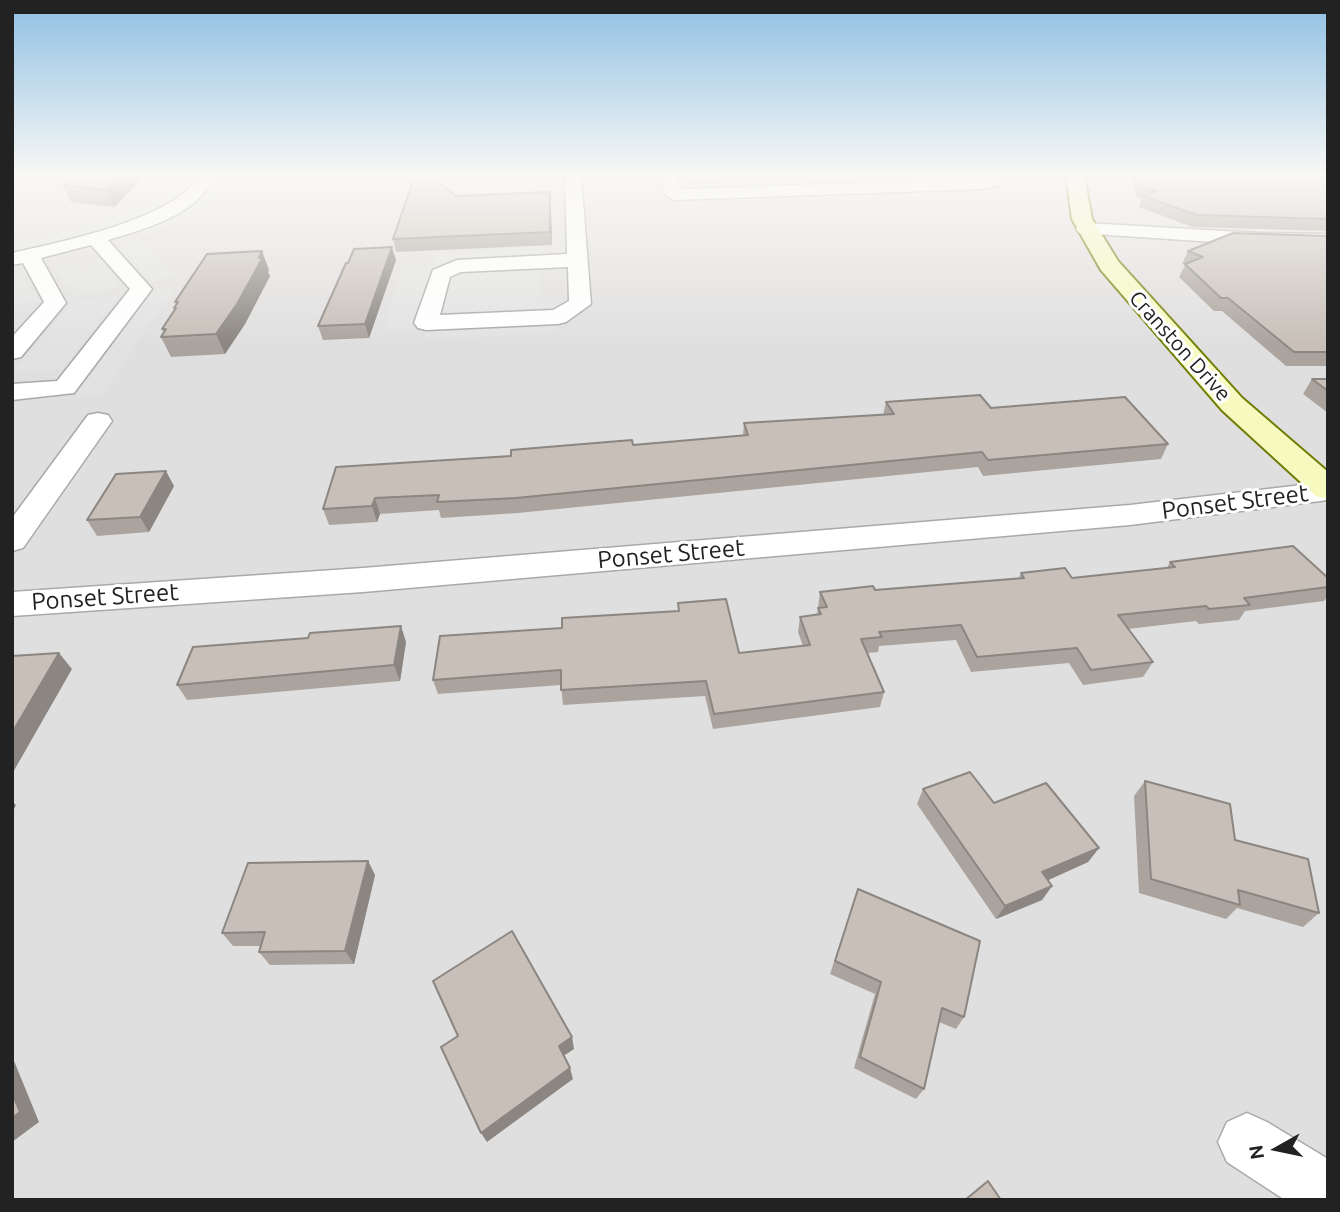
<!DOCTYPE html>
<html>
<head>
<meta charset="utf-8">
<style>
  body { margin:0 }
  #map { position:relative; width:1340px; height:1212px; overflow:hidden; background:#f2efe9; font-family:Ubuntu,sans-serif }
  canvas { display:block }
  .frame { position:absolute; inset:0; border:14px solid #222; pointer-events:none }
  .north { position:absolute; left:1242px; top:1114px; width:70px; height:70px; -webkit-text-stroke:5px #fff; paint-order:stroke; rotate:261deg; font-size:19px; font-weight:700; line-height:28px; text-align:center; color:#222 }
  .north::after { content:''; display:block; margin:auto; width:24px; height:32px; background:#222; clip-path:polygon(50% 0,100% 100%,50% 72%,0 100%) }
</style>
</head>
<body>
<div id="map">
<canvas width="1340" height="1212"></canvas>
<div class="frame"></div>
<div class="north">N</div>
</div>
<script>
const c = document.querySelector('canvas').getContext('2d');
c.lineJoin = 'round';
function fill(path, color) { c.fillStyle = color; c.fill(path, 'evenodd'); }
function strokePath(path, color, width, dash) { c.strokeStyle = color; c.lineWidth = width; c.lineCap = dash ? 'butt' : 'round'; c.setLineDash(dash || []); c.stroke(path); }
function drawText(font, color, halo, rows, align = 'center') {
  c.font = font + ' Ubuntu,sans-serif'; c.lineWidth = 6; c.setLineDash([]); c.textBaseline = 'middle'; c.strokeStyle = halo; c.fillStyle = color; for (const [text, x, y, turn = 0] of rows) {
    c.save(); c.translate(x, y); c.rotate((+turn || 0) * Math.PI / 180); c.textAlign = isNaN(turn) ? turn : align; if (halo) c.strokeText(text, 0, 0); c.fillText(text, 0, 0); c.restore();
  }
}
const residential = new Path2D(`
  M12,175H1328V1200H12Z`);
const parking = new Path2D(`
  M181,175H197L178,196L141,216L84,237L12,253V247L96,226L142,208L164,195L176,184Z
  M435,175H497L507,181H546V201L458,197L434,177Z
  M232,185L214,201L177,222L147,235L135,231L188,206L215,186Z
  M141,241L175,276L153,282L120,247Z
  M540,250L539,301H559V333L424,339L426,329L383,331L403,267L435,266L438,254Z
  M76,265L81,271L104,265L120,287L74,297L56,269Z
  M19,272L38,300L14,306L12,274Z
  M174,289L101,395L74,397L153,290Z
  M118,298L63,369L12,372L73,301Z`);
const street = new Path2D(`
  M200,175H216C197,215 148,228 108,240L152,289L74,393L12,400V384L57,381L130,289L91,245L41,258L66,303L21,357L12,359V337L44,302L23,263L12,265V253C60,242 176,219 200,175Z
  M565,175H581L591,304L566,322L558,324L426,330L418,328L414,323L433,270L457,260L567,254ZM568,267L569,301L553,310L440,315L450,277L461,272Z
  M659,175H675L681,189L982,179L990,175H1006L1003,184L983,189L674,200L665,195Z
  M1086,223L1259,233L1328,234V246L1259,245L1079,233L1076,229L1079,225Z
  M98,413L108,415L112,421L23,548L12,551V518L88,415Z
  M1328,482V500L1130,525L363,592L12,616V592L363,568L1130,505Z
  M1247,1113L1267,1122L1328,1159V1200H1285L1227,1162L1218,1142L1227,1122Z`);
const secondary = new Path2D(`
  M1066,175H1084L1092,219L1118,261L1242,398L1328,472V499L1316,496L1222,410L1101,270L1072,219Z`);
const wall = new Path2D(`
  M146,175L114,207L71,202L63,185Z
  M688,175H738V182L691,184Z
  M1132,175H1328V231L1192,227L1139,207L1142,199L1136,197Z
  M550,192L552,245L396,252L393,239L456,196Z
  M1328,236V366H1286L1222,311H1214L1179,277L1185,265L1182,264L1188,251Z
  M396,260L369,338L323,340L318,326Z
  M269,270L268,272L270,276L245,324L225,354L171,357L161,337L164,333L162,329L175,310L174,308L176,304L175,302Z
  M1312,379H1328V413L1303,394Z
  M886,402L991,408L1168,444L1161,459L983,476L978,467L518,513L441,518L439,510L380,514L377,522L329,525L323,509L511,456L743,436L744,423L883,415Z
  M174,486L149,532L97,536L87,520Z
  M1170,562L1328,578V596L1324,601L1245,611L1239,620L1199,624L1196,621L1128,629L1153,662L1143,677L1083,685L1069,663L971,672L956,640L879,646L878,652L867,653L884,692L880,707L713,729L705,696L563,705L561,685L438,694L433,680L562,628L678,611V603L739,653L803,646L798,632L800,617L817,615L820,592L875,590L1019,578L1021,573L1072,578L1167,568Z
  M406,642L400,681L187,700L177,685Z
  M1145,781L1235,840L1319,913L1303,927L1237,908L1226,919L1139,893L1134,796Z
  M923,789L994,803L1099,848L1088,862L1048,880L1052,886L1042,900L996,919L917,804Z
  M368,861L375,875L354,964L270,965L259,952L261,946H233L222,933Z
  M858,889L964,1017L956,1029L939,1022L924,1089L916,1099L854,1068L875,994L830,974Z`);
const shadedWall = new Path2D(`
  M122,175H146L114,207L106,190Z
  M550,192L551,204L552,245L550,232Z
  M392,247L396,260L369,338L365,324Z
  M262,251L269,270L268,272L270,276L245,324L225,354L216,334Z
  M166,471L174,486L149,532L140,517Z
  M375,498L380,514L377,522L372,506Z
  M401,626L406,642L400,681L394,665Z
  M59,653L72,669L12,774V733Z
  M12,801L16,805L12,813Z
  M1099,848L1088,862L1033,887L1042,872Z
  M368,861L375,875L354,964L345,951Z
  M1052,886L1042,900L996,919L1005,906Z
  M572,1037L574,1049L562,1057L559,1046Z
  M12,1056L39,1122L12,1142Z
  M570,1068L573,1079L487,1142L481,1133Z`);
const building = new Path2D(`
  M75,175H122L106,190L63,185Z
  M415,175H430L456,196L550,192V232L393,239Z
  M1138,175H1328V219L1197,215L1143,196L1157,191L1140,186Z
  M1233,233L1328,236V352H1294L1228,298H1221L1185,264L1203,257L1188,251Z
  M392,247L365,324L318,326L346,263H348L354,249Z
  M262,251L259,258L263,257L237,304L216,334L161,337L166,329H162L176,308H174L178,302H175L207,254Z
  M1312,379H1328V391Z
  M980,395L991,408L1125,397L1168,444L988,460L982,452L516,498L437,502L439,495L375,498L372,506L323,509L336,467L511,456V450L632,440L633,445L748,435L744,423L894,414L886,402Z
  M166,471L140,517L87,520L116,474Z
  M1293,546L1328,578V587L1244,598L1250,605L1209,609L1206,606L1118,615L1153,662L1091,670L1077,648L977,657L961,625L879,632L882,637L861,639L884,692L714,714L706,681L561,690V670L433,680L440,636L562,628V618L679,611L678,603L726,599L739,653L810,645L800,617L821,614L818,608L827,607L820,592L873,586L875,590L1024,578L1021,573L1065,568L1072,578L1175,567L1170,562Z
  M401,626L394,665L177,685L193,647L308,638L310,633Z
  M59,653L12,733V656Z
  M970,772L994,803L1046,783L1099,848L1042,872L1052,886L1005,906L923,789Z
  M1145,781L1230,804L1235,840L1308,859L1319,913L1238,890L1240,905L1151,879Z
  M368,861L345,951L259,952L265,932L222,933L248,863Z
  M858,889L980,941L964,1017L942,1008L924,1089L860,1057L881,982L835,961Z
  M512,931L572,1037L559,1046L570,1068L481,1133L441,1047L458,1036L433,981Z
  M12,1093L20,1112L12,1118Z
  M988,1181L1001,1200H965Z`);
const farStreetnames = [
  ["Cranston Drive",1180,346,48]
];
const streetNames = [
  ["Ponset Street",1235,502,-7],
  ["Ponset Street",671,554,-5],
  ["Ponset Street",105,597,-4]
];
fill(residential, '#e0dfdf');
fill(parking, '#e2e2e2');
strokePath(street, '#a9a9a9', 3);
strokePath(secondary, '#707d05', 4);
fill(street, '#fff');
fill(secondary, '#f7fabf');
fill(wall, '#aba49e');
fill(shadedWall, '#8b8681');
fill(building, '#c7bfb8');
strokePath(building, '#8b8681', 2);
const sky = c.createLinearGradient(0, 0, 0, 344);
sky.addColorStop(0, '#8fc0e4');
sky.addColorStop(0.51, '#f9f8f5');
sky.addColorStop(1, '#f9f8f500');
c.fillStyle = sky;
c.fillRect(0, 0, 1340, 344);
drawText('21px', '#222', '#fff', farStreetnames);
drawText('24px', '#222', '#fff', streetNames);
</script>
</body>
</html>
